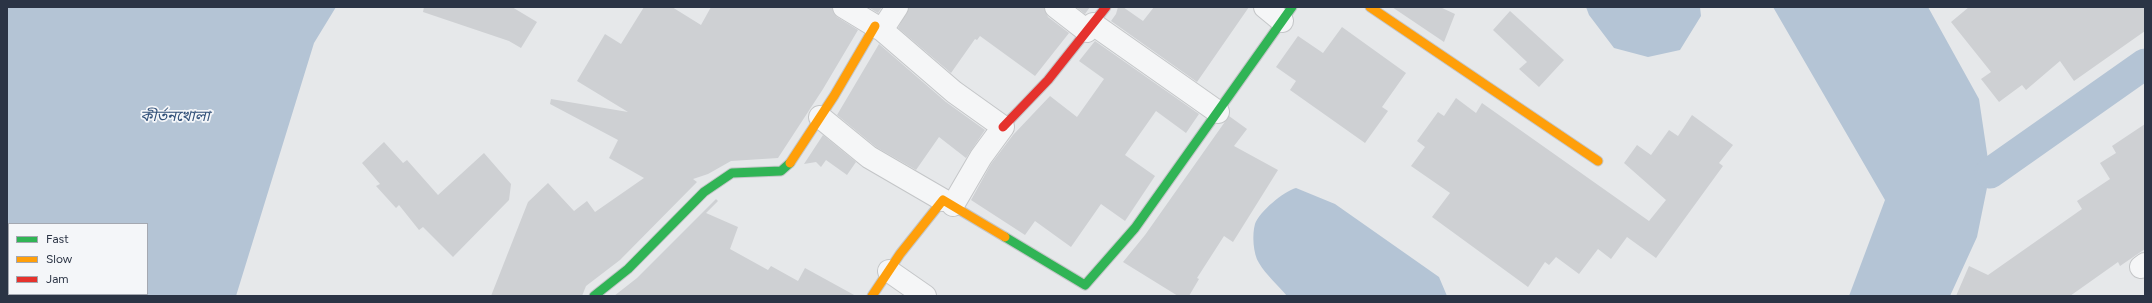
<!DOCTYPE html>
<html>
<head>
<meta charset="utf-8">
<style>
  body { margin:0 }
  #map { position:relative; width:2152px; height:303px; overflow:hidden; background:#e6e8ea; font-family:Figtree,sans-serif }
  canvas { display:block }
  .frame { position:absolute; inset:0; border:8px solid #2b3445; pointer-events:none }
  .legend { position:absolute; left:8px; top:223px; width:140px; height:72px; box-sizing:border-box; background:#f4f6f9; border:1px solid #a4a8b1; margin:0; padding:5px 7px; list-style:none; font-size:12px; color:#2b3445 }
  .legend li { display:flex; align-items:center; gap:8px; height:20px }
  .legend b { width:20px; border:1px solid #a4a8b1 }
</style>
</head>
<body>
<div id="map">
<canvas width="2152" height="303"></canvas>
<div class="frame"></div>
<ul class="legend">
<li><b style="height:5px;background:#30b455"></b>Fast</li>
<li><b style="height:5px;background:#ff9f0a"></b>Slow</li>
<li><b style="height:5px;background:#e5322d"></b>Jam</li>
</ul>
</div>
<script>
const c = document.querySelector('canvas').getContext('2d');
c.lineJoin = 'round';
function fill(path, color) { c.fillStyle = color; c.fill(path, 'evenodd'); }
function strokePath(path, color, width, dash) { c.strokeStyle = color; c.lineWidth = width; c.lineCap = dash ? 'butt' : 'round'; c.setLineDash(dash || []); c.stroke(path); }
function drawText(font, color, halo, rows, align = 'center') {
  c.font = font + ' Figtree,"Noto Sans Bengali",sans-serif'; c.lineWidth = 3.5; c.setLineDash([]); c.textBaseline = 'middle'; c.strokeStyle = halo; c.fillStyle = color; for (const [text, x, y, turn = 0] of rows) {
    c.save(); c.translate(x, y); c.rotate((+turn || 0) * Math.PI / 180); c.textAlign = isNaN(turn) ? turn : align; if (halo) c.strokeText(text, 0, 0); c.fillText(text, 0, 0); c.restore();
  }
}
const water = new Path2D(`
  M7,7H336L314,43L236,296H7ZM9,224H147V294H9Z
  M1586,7H1700L1701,16L1680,50L1648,57L1614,48L1589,15Z
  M1773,7H1928L1979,99L1990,173L1977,237L1950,296H1849L1885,200Z
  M1296,188L1335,204L1439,277L1447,296H1287C1278,285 1266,275 1259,263C1253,254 1252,234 1255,224C1259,212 1284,191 1296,188Z`);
const canal = new Path2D(`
  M1990,173L2145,64`);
const building = new Path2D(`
  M424,7H512L537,22L521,48L509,41L423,12Z
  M644,7H672L701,25L711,7H832L837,17L858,30L823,89L778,158L731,161L708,174L693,179L697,182L620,260L586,286L582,296H491L528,202L548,183L574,211L587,201L595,212L644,178L609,158L618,140L550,104L551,99L628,112L577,81L605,34L621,44Z
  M868,7H882L878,13Z
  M909,7H1044L1048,17L1069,33L1035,76L980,36L977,40L975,39L951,73L898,28Z
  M1076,7H1090L1085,14Z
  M1118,7H1123L1143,21L1154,7H1249L1197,82L1111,21L1116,14Z
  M1392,7H1440L1455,14L1444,42Z
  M1969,7H2145V31L2074,81L2060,61L2026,90L2022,85L1999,102L1981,79L1991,72L1951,22Z
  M1510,11L1564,60L1539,87L1519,69L1527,62L1493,30Z
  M1342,27L1406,73L1382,107L1388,111L1365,143L1290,90L1296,81L1276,67L1298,36L1323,53Z
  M1095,41L1199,114L1186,133L1156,111L1125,155L1155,176L1125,221L1101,204L1071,247L1035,221L1025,235L971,200L991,164L1013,135L1050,96L1077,117L1104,79L1079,61Z
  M879,44L946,102L985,130L966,158L939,137L916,170L876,147L837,115Z
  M1456,98L1476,113L1482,103L1649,221L1666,200L1624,163L1637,145L1651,155L1669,130L1678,136L1692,115L1733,145L1719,163L1723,166L1656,258L1627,237L1611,259L1598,249L1579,274L1556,257L1549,265L1545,262L1528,287L1432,217L1450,193L1411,166L1425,147L1417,141L1438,112L1444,116Z
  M1229,116L1247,129L1234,146L1278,170L1233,242L1224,236L1197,278L1199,279L1189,296H1178L1123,262L1145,235Z
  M2145,124V249L2120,266L2118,262L2070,296H1956L1969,266L1988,275L2082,209L2077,201L2110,179L2100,163L2116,153L2112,146Z
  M823,135L856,162L847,175L826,160L821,167L816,162L804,164Z
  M384,142L403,163L407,160L438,195L484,153L511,184L509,200L453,257L423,227L419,230L399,205L396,208L376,186L380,184L362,163Z
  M716,199L718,201L706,213L738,227L730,249L768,270L771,266L798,281L805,268L856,296H614L637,278Z`);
const street = new Path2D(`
  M844,7L882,30L897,7
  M1056,7L1087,31
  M1265,7L1282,21
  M1093,24L1218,112
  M882,30L954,92L1003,127L981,157L953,205
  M820,117L869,157L943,200
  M2141,267L2145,264
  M889,271L925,296`);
const fast = new Path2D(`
  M1005,237L1085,285L1135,228L1292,7
  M594,296L628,269L704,192L732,173L781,171L790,163`);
const slow = new Path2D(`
  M1370,7L1598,161
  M790,163L834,96L875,26
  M872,296L900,254L943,200L1005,237`);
const jam = new Path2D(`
  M1003,127L1048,80L1106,7`);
const waterNames = [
  ["কীর্তনখোলা",175,117]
];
fill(water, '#b4c4d5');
strokePath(canal, '#b4c4d5', 31);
fill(building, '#ced0d3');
strokePath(street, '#c4c6c8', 24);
strokePath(fast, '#c4c6c8', 11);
strokePath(slow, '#c4c6c8', 11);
strokePath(jam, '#c4c6c8', 11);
strokePath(street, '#f5f6f7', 22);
strokePath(fast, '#30b455', 9);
strokePath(slow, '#ff9f0a', 9);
strokePath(jam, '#e5322d', 9);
drawText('italic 15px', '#34527a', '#f4f6f9', waterNames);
</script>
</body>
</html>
